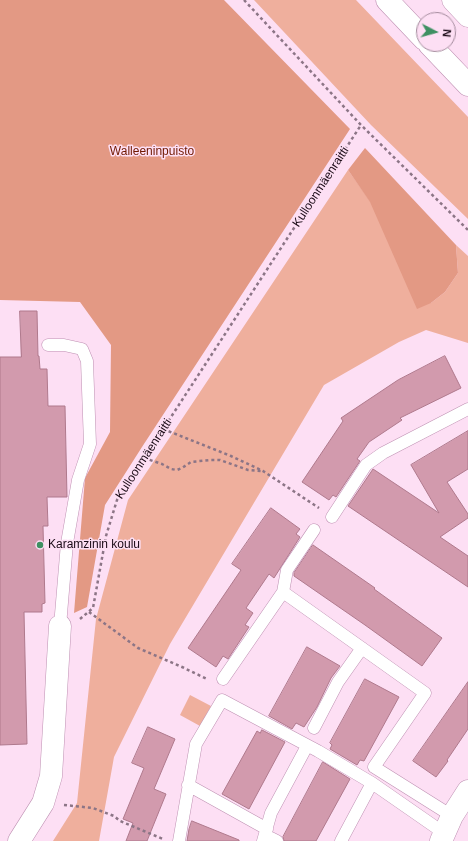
<!DOCTYPE html>
<html>
<head>
<meta charset="utf-8">
<style>
  body { margin:0 }
  #map { position:relative; width:468px; height:841px; overflow:hidden; background:#fddff4; font-family:Helvetica,sans-serif }
  canvas { display:block }
  .north { position:absolute; left:416px; top:12px; width:40px; height:40px; box-sizing:border-box; background:#fddff4; border:1px solid #a38a9c; border-radius:50%; rotate:96deg; font-size:11px; font-weight:700; line-height:16px; text-align:center; color:#1b0b17 }
  .north::after { content:''; display:block; margin:auto; width:14px; height:18px; background:#3e9062; clip-path:polygon(50% 0,100% 100%,50% 72%,0 100%) }
</style>
</head>
<body>
<div id="map">
<canvas width="468" height="841"></canvas>
<div class="north">N</div>
</div>
<script>
const c = document.querySelector('canvas').getContext('2d');
c.lineJoin = 'round';
function fill(path, color) { c.fillStyle = color; c.fill(path, 'evenodd'); }
function strokePath(path, color, width, dash) { c.strokeStyle = color; c.lineWidth = width; c.lineCap = dash ? 'butt' : 'round'; c.setLineDash(dash || []); c.stroke(path); }
function drawText(font, color, halo, rows, align = 'center') {
  c.font = font + ' Helvetica,sans-serif'; c.lineWidth = 3; c.setLineDash([]); c.textBaseline = 'middle'; c.strokeStyle = halo; c.fillStyle = color; for (const [text, x, y, turn = 0] of rows) {
    c.save(); c.translate(x, y); c.rotate((+turn || 0) * Math.PI / 180); c.textAlign = isNaN(turn) ? turn : align; if (halo) c.strokeText(text, 0, 0); c.fillText(text, 0, 0); c.restore();
  }
}
const green = new Path2D(`
  M254,0H356L468,117V219L371,125Z
  M348,170L370,201L431,303L445,292L458,273L456,245L468,256V343L426,330L399,342L324,385L170,644L114,757L99,841H53L77,803L96,619L128,500Z
  M190,695L211,706L200,726L180,715Z`);
const forest = new Path2D(`
  M0,0H224L350,129L142,447L105,505L87,607L74,613L85,478L110,432L111,345L80,302L0,300Z
  M365,148L456,245L458,273L445,292L431,303L417,309L370,202L348,170Z`);
const building = new Path2D(`
  M20,311H37L38,356H39L40,369H47L48,406H65L67,497H47L48,526H43L45,603L42,604V612H24L27,744L0,745V357H21Z
  M445,356L461,388L400,418L402,420L369,442L357,459L360,461L336,497L333,495L329,500L302,482L343,421L341,418L398,380Z
  M468,431V469L447,482L468,514V518L440,537L468,556V587L348,506L373,469L439,513L411,465Z
  M271,508L300,529L296,534L300,537L274,578L269,574L246,608L253,613L245,625L249,627L228,659L223,656L216,667L188,648L241,570L232,564Z
  M313,545L375,588L374,589L442,638L422,666L365,625L294,576V573Z
  M307,647L340,666L331,678L317,707L304,727L296,723L292,729L269,716Z
  M365,679L399,697L364,761L360,760L357,765L330,749L332,745L330,743Z
  M468,682V729L447,760L448,761L436,777L413,761Z
  M148,727L175,739L154,789L166,794L147,841H126L133,823L123,819L144,768L132,763Z
  M262,730L285,742L249,809L222,794L257,731L260,733Z
  M323,762L350,779L316,841H284L283,837Z
  M192,821L239,840V841H187L189,829Z`);
const path = new Path2D(`
  M244,0L361,125L468,230
  M163,429L231,456L263,471L319,508
  M144,458L162,464L171,469L177,470L182,468L191,462L210,460H220L248,470L261,471
  M89,612L138,648L182,667L207,679
  M80,619L93,608L106,536L117,500L361,125
  M64,805L93,808L114,816L120,821L163,839`);
const lane = new Path2D(`
  M48,345H64L82,349L87,361L90,444L78,480L67,543L60,626
  M332,517L366,465L383,453L468,409
  M283,592L287,570L314,530
  M223,679L283,592L425,693L374,767L452,816
  M314,728L338,682L362,648
  M188,785L267,829
  M265,835L277,841
  M179,841L196,744L222,700L318,751L372,783L444,833
  M263,841L271,813L307,746
  M341,841L372,783`);
const street = new Path2D(`
  M19,841L43,803L51,776L60,626
  M441,841L452,816L468,791`);
const highway = new Path2D(`
  M387,0L424,39
  M453,0L468,16
  M429,44L468,85`);
const markers = [
  [40,545,4,"#3e9062"]
];
const parkNames = [
  ["Walleeninpuisto",152,152]
];
const streetNames = [
  ["Kulloonmäenraitti",321,187,-57],
  ["Kulloonmäenraitti",144,459,-57]
];
const poiNames = [
  ["Karamzinin koulu",48,545]
];
fill(green, '#efaf9d');
fill(forest, '#e39984');
fill(building, '#d29aad');
strokePath(building, '#af798c', 1);
strokePath(lane, '#be90b2', 13);
strokePath(street, '#be90b2', 23);
strokePath(highway, '#be90b2', 23);
strokePath(path, '#8c7586', 2.5, [3, 3]);
strokePath(lane, '#fff', 12);
strokePath(street, '#fff', 22);
strokePath(highway, '#fff', 22);
for (const [x, y, r, color] of markers) { const dot = new Path2D(); dot.arc(x, y, r, 0, 2 * Math.PI); c.fillStyle = color; c.fill(dot); strokePath(dot, '#fddff4', 1.5); }
drawText('12px', '#701900', '#fddff4', parkNames);
drawText('12px', '#1b0b17', '#fddff4', streetNames);
drawText('12px', '#1b0b17', '#fddff4', poiNames, 'left');
</script>
</body>
</html>
